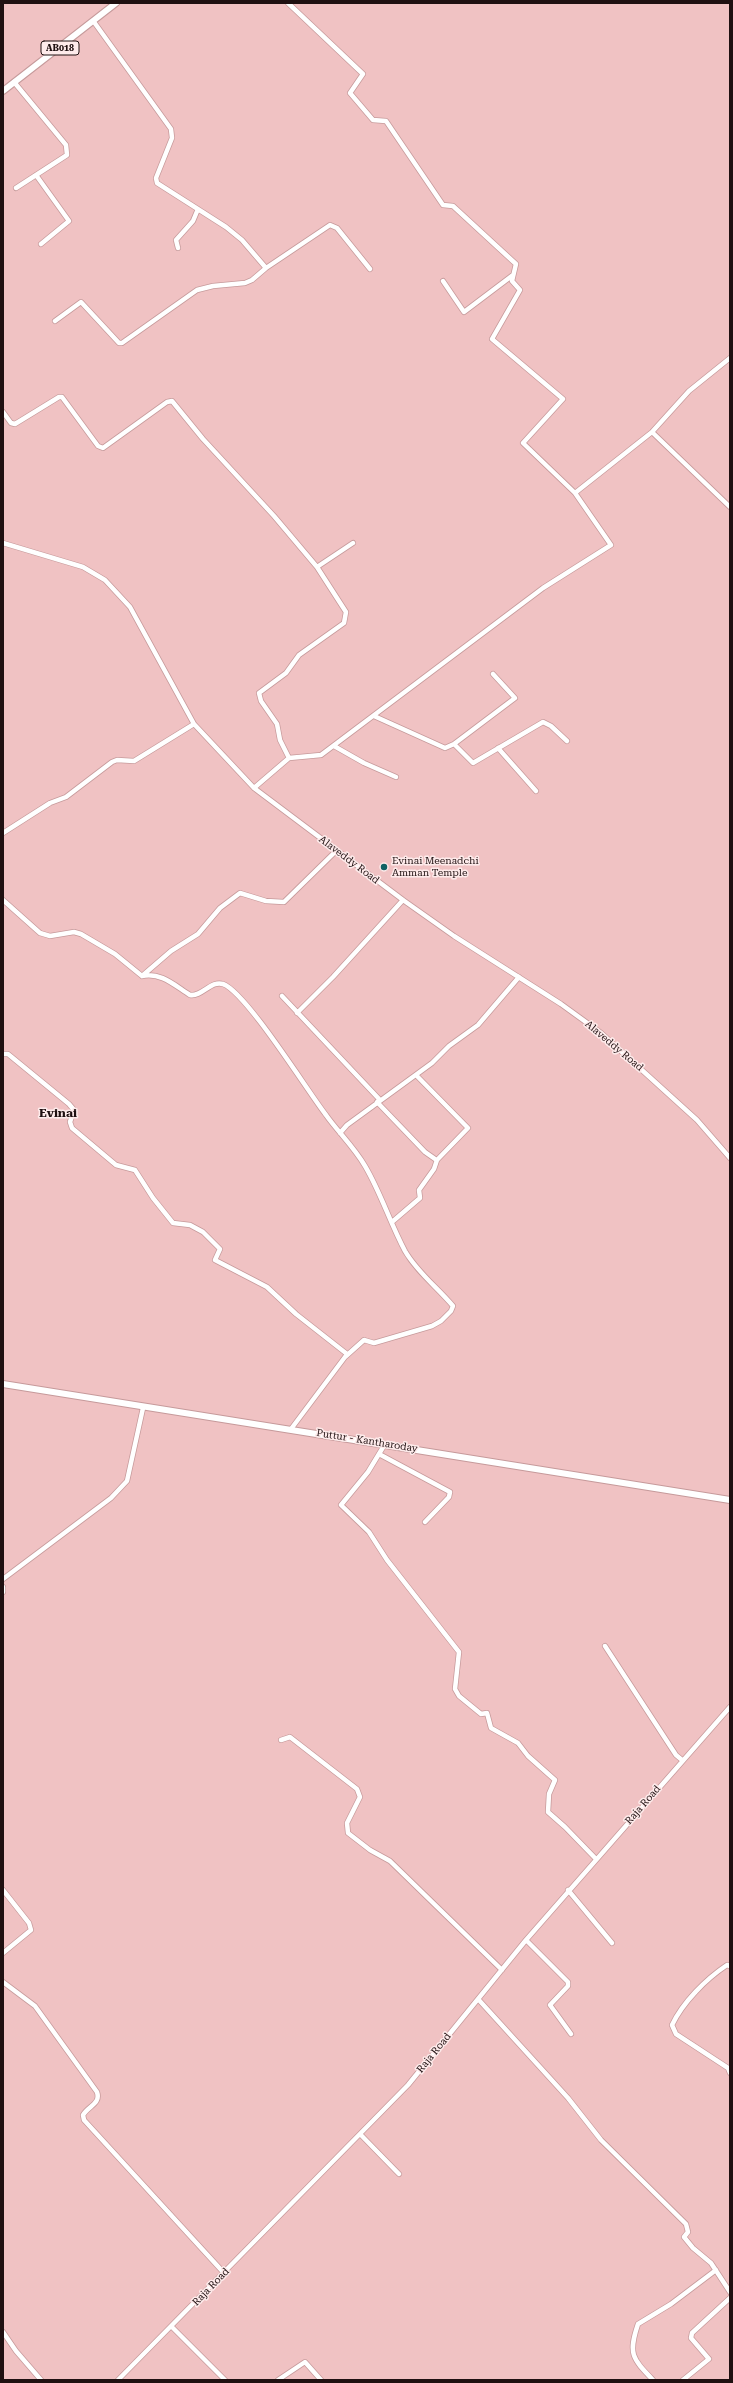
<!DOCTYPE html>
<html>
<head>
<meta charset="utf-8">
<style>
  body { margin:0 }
  #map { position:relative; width:733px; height:2383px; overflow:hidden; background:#f0c2c3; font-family:"Roboto Serif",serif }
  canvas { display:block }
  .frame { position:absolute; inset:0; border:4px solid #1f1011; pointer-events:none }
</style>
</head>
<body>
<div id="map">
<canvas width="733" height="2383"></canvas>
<div class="frame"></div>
</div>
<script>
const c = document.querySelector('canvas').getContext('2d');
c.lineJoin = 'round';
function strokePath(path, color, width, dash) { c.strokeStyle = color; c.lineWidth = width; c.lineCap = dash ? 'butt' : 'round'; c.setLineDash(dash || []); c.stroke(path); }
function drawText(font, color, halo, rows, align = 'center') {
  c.font = font + ' "Roboto Serif",serif'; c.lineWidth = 3; c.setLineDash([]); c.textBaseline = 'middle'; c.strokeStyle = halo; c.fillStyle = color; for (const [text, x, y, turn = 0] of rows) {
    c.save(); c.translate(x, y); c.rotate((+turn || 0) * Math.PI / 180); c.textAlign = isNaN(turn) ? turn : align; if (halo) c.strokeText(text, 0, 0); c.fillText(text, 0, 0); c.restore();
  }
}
const minor = new Path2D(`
  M288,3L363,74L350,93L373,120L386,121L443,205L453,206L516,264L512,281L520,290L492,339L563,399L523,443L575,493
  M94,22L171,129L172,138L156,178L157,183L226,227L242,240L266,268
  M14,82L66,145L67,155L16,188
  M36,175L69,221L41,244
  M178,248L176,240L193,221L198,209
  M443,281L464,312L513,275
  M55,321L81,302L119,343H122L197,290L213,286L245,283L252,280L266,268L330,225L337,228L370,269
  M3,412L11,423L15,424L59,397H62L98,446L103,448L167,402L172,401L203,439L274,516L317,567L346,612L344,623L299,655L286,673L259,693L261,701L277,724L280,740L289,758
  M652,432L730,507
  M3,543L83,567L105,580L130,607L194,724L254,788L403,900L454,936L561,1004L601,1033L697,1120L730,1158
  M317,567L353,543
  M374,716L445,748L454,744L515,698L493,674
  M454,744L473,763L543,722L551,726L567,741
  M334,746L364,763L396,777
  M498,748L536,791
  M254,788L289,758L321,755L543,588L611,545L575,493L652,432L689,391L730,358
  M3,833L50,803L66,797L112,762L117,760L134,761L194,724
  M3,900L40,933L50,936L74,932L81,934L115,954L142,976C161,972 174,985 190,995C202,997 211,980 223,984C246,992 308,1092 326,1115C338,1132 354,1147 365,1166C381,1193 390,1223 405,1251C417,1272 437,1287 453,1306L451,1311L441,1321L432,1326L374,1343L364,1340L345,1357L291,1429
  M142,976L171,951L198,934L220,908L240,893L266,901L284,902L336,851
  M282,996L380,1100
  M297,1013L333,977L403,900
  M3,1054H8L69,1104L74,1110L70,1122L72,1128L116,1165L135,1170L153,1198L173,1223L190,1225L203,1232L220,1249L215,1260L267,1287L296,1314L347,1354
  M377,1102L425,1152L435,1159
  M340,1133L347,1125L432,1063L449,1046L478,1025L519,977
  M392,1222L420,1198L419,1190L434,1169L437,1160L468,1128L416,1075
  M385,1444L368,1472L341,1505L369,1532L387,1560L459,1652L455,1689L459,1696L481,1714L487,1713L491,1728L518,1743L528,1756L555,1780L549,1794L548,1812L565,1827L596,1859
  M379,1454L450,1492L449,1497L425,1522
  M3,1579L111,1498L127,1481L143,1408
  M3,1587V1592
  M605,1646L676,1755L682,1760
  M281,1740L290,1737L357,1789L360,1797L347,1823L348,1833L370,1850L390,1861L502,1970
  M3,1890L29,1923L31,1930L3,1953
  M568,1890L612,1943
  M526,1940L568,1982V1986L550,2005L571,2034
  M730,1966L727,1965C706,1979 683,2002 672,2025L676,2034L728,2068L730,2073
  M3,1982L35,2006L97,2092C101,2104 88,2106 83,2115L84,2120L224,2273
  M478,1999L568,2098L601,2140L686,2224L688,2232L684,2237L693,2248L711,2263L730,2292
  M360,2134L399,2174
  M172,2327L225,2380
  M3,2332L16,2351L41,2380
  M118,2380L408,2085L526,1940L730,1707
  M278,2380L305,2362L321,2380
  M653,2380C632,2358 628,2354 638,2324L671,2304L716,2270
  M683,2380L709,2359L691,2338L692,2333L730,2298`);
const major = new Path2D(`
  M3,91L116,3
  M3,1384L730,1500`);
const markers = [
  [384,867,4,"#106264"]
];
const shields = [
  [60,48,38]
];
const shieldNames = [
  ["AB018",60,48]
];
const streetNames = [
  ["Alaveddy Road",349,860,37],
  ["Alaveddy Road",614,1046,40],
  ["Puttur - Kantharoday",367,1441,9],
  ["Raja Road",643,1805,-49],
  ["Raja Road",434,2053,-51],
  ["Raja Road",211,2287,-46]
];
const poiNames = [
  ["Evinai Meenadchi",392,861],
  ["Amman Temple",392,873]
];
const quarterNames = [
  ["Evinai",58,1113]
];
strokePath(minor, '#c69a9b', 6);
strokePath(major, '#c69a9b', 8);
strokePath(minor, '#fff', 4.5);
strokePath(major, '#fff', 6);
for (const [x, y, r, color] of markers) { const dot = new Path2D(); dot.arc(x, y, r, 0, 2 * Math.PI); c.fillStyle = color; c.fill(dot); strokePath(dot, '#feebeb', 1.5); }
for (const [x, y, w] of shields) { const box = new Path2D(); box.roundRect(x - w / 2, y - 7, w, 14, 3); c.fillStyle = '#feebeb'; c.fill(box); strokePath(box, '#1f1011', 1); }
drawText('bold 9px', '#1f1011', null, shieldNames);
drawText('10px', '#1f1011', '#feebeb', streetNames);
drawText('10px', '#1f1011', '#feebeb', poiNames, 'left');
drawText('bold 12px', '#1f1011', '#feebeb', quarterNames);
</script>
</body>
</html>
